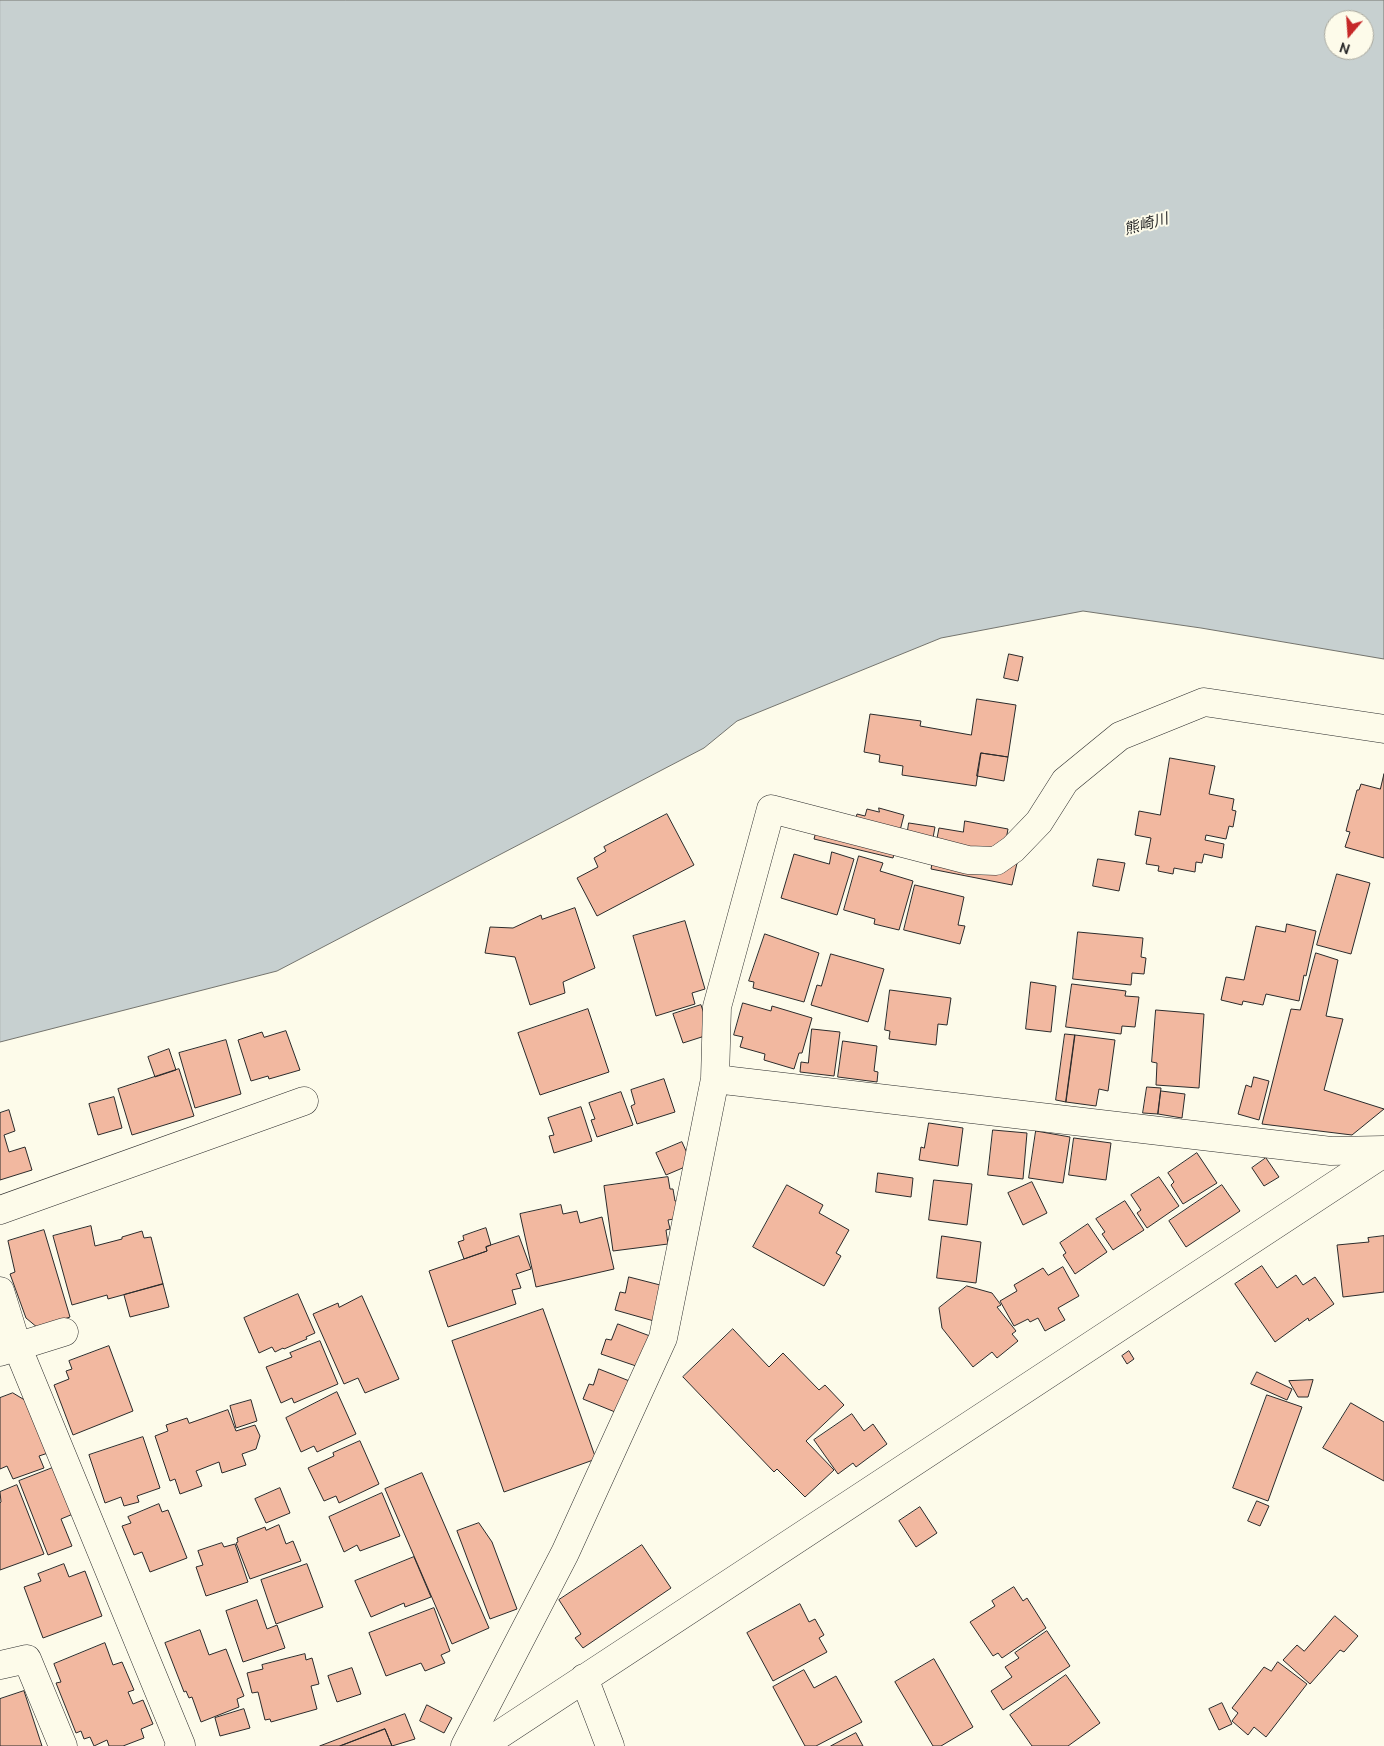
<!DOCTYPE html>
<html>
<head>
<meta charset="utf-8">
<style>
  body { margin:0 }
  #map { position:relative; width:1384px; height:1746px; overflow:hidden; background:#fdfbea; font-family:Ubuntu,sans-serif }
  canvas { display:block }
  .north { position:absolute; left:1324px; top:10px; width:50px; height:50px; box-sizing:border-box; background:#fdfbea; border:1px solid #a9a89e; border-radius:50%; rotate:198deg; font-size:14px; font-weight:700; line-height:20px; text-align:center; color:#2b2b2b }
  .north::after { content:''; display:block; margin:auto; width:18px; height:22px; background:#c62828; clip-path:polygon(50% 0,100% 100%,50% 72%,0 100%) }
</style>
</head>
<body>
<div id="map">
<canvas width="1384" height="1746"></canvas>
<div class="north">N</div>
</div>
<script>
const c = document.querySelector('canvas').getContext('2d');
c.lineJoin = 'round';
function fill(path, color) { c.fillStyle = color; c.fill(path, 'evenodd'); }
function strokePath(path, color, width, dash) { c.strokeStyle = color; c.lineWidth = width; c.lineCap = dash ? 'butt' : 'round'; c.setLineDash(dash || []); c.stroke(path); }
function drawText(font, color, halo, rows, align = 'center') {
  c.font = font + ' Ubuntu,"Noto Sans JP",sans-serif'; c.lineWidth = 4; c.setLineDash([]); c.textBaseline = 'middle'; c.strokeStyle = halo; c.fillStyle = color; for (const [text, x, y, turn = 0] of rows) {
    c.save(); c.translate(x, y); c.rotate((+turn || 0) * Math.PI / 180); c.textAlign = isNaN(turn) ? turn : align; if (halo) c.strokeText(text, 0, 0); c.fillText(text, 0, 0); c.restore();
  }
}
const water = new Path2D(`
  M0,0H1384V659L1201,628L1083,611L941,638L737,721L704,748L277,971L0,1042ZM1334,20H1364V50H1334Z`);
const building = new Path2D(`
  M1009,654L1023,657L1018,681L1004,678Z
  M977,699L1016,705L1008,757L981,753L976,786L902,775L903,766L879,762L880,755L864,752L870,714L921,721L920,726L971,735Z
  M981,753L1008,757L1004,781L977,776Z
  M1170,758L1215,766L1209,794L1234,799L1232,810L1236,811L1233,827L1229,826L1226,839L1206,835L1205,840L1224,844L1222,858L1204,854L1202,863L1196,862L1195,872L1174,868L1173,874L1158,871L1159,866L1146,864L1151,838L1135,835L1139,811L1160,815Z
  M1384,774V858L1345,847L1350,832L1346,831L1357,790H1359L1361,784L1380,789Z
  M879,808L904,815L893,858L814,839L818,824L852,832L857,814L865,816L867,809L879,812Z
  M667,814L694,865L597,916L577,878L598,867L594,858L606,851L604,847Z
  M965,821L1008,829L1003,856L1018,859L1012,885L931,869L939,828L963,832Z
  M909,823L935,827L930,854L905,850Z
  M832,852L854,859L837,915L781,898L794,854L829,864Z
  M859,856L883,863L880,871L913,881L899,930L874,924L875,919L844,910Z
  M1098,859L1125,863L1119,891L1093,886Z
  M1337,874L1370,883L1351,954L1317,945Z
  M915,885L964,897L958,925L965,926L960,944L904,930Z
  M575,908L595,968L563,982L565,993L530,1005L515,957L485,953L490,927L513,928L541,915L542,919Z
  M685,921L705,989L692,993L695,1004L656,1016L633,936Z
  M1287,924L1316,931L1306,976L1304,975L1299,1001L1266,994L1263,1005L1243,1001L1242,1005L1221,1000L1226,977L1244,980L1256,926L1285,932Z
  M1078,932L1143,938L1141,957L1146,958L1144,974L1132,973L1131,985L1073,979Z
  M765,934L819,953L804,1002L753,988L754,982L749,981Z
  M1316,953L1338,960L1326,1016L1343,1019L1324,1090L1384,1109L1352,1135L1262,1124L1291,1009L1300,1010Z
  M831,954L884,969L868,1022L811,1005L817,985L821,986Z
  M1031,982L1056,986L1051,1032L1026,1029Z
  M1072,984L1126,991L1125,996L1139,997L1135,1027L1122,1026L1121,1034L1066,1027Z
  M890,990L951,998L947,1025L938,1024L936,1045L889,1039L890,1031L885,1030Z
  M743,1003L771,1011L772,1006L812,1018L802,1053H799L794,1069L764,1060L765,1054L740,1047L743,1037L734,1035Z
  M701,1005L711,1034L683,1043L673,1014Z
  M588,1009L609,1072L540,1095L518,1033Z
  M1156,1010L1204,1014L1199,1088L1156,1085L1157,1063L1152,1062Z
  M812,1029L840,1032L834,1076L800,1072L801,1062L808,1063Z
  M286,1031L300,1070L269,1079L268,1076L251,1081L238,1040L262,1032L264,1037Z
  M1065,1034L1075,1035L1066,1102L1056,1100Z
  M1075,1035L1115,1040L1108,1091L1099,1089L1096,1106L1066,1102Z
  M226,1040L241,1094L195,1108L179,1053Z
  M843,1041L877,1046L874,1071L878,1072L877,1082L838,1077Z
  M169,1049L176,1070L155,1077L148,1057Z
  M179,1069L194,1116L132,1135L118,1089Z
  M1254,1077L1269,1081L1259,1120L1238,1114L1246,1085L1251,1087Z
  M664,1079L675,1112L637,1124L631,1106L635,1104L631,1090Z
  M1147,1087L1161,1088L1158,1114L1143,1113Z
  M1161,1091L1185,1094L1182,1118L1158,1114Z
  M621,1092L633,1125L597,1137L591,1120L595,1119L589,1103Z
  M114,1097L122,1128L98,1135L89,1104Z
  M581,1107L592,1141L554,1153L549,1136L554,1135L548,1118Z
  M9,1110L15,1131L4,1135L9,1152L25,1147L32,1170L0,1180V1113Z
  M929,1123L963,1128L958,1166L919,1160L921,1147L924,1148Z
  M993,1130L1027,1133L1023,1179L988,1175Z
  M1036,1131L1070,1137L1063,1183L1029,1178Z
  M1074,1138L1111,1143L1106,1180L1069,1175Z
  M682,1142L692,1164L666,1175L656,1153Z
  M1197,1153L1217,1183L1183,1204L1171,1185L1174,1182L1168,1173Z
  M1266,1158L1279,1177L1264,1186L1252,1168Z
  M878,1173L913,1178L911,1197L876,1192Z
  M668,1177L670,1189H673L675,1201H677L680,1218L668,1220L670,1229L666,1230L668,1244L613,1251L604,1186Z
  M1159,1177L1179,1206L1147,1228L1137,1213L1141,1210L1131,1195Z
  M934,1180L972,1184L967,1225L929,1220Z
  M1032,1182L1047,1213L1023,1225L1008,1193Z
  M787,1185L823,1205L819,1213L849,1230L836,1253L841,1256L824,1286L753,1247Z
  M1222,1185L1240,1211L1186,1247L1169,1221Z
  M1125,1201L1144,1230L1113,1250L1102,1234L1105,1232L1096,1219Z
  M561,1205L563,1214L577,1211L580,1223L602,1217L614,1269L536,1287L520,1214Z
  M1088,1224L1107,1252L1075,1274L1063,1255L1066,1253L1060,1243Z
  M91,1226L95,1246L122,1239V1237L142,1231L144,1238L151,1237L163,1284L108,1299L107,1295L72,1305L53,1236Z
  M486,1228L491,1245L486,1247L487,1251L464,1259L458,1242L464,1240L463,1236Z
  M44,1230L70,1317L38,1328L26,1318L10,1274L15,1272L8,1241Z
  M519,1236L531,1269L516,1274L521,1288L512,1290L516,1304L448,1327L429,1271L487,1251L486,1247Z
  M942,1236L981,1242L976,1283L937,1278Z
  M1384,1236V1292L1343,1297L1337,1245L1369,1242L1368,1238Z
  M1262,1266L1277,1288L1296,1275L1303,1285L1315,1277L1334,1304L1309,1321L1308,1318L1275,1342L1235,1284Z
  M1063,1267L1079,1296L1058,1308L1065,1320L1045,1331L1038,1318L1030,1322L1028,1319L1014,1326L1000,1301L1017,1291L1014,1285L1043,1268L1048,1275Z
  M629,1277L664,1286L654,1321L615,1310L620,1292L625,1293Z
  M163,1284L169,1307L130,1317L124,1295Z
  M967,1286L992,1293L1001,1305L997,1307L1016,1331L1012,1334L1018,1341L997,1358L992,1352L973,1367L942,1328L939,1308Z
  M298,1294L315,1333L306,1337L307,1339L284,1349L283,1348L275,1352L272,1347L259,1353L244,1318Z
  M362,1296L399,1379L365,1393L358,1378L344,1384L313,1314L338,1303L339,1307Z
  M543,1309L596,1459L504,1492L452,1341Z
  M618,1324L650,1336L639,1367L601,1354L606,1339L611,1340Z
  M733,1329L769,1367L783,1353L819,1390L825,1385L844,1405L806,1441L834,1470L805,1497L777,1469L774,1472L683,1377Z
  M320,1341L338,1384L294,1403L292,1398L281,1403L266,1367L292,1357L290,1353Z
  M109,1346L133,1411L73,1435L54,1385L69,1379L66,1371L72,1369L69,1361Z
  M1129,1351L1134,1359L1127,1364L1122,1356Z
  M599,1369L632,1382L620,1414L583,1399L589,1384L593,1385Z
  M1257,1372L1292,1389L1287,1400L1251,1384Z
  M1313,1380L1308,1397H1298L1289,1381Z
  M337,1392L356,1434L317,1452L314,1446L301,1452L286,1418Z
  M13,1393L28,1402L48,1453L39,1456L44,1468L13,1479L7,1466L0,1469V1398Z
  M1267,1395L1302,1407L1268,1501L1233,1488Z
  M251,1400L257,1421L236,1428L230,1406Z
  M1351,1403L1384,1422V1481L1323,1448Z
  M228,1410L236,1431L255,1425L260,1436L256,1449L242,1454L246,1465L222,1473L219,1462L196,1471L202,1486L180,1494L175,1479L170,1481L155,1436L168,1431L166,1425L187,1418L189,1423Z
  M852,1414L864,1431L873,1424L887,1444L856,1467L853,1463L838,1474L814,1440Z
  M143,1437L160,1488L137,1496L139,1502L124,1506L121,1497L105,1503L89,1455Z
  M360,1441L379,1484L339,1503L336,1496L324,1501L308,1468L334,1456L333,1453Z
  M55,1467L73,1514L61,1519L72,1546L48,1555L19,1481Z
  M422,1473L489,1628L452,1644L385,1489Z
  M17,1485L44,1554L0,1570V1503L1,1502L0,1492Z
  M280,1488L290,1513L266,1523L255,1499Z
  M382,1493L400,1536L360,1551L357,1545L344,1552L329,1517Z
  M1257,1501L1269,1506L1260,1526L1248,1521Z
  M159,1504L162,1512L168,1510L187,1558L150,1572L142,1552L134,1555L122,1526L131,1523L128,1517Z
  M920,1507L937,1533L916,1547L899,1521Z
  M479,1523L492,1542L517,1609L490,1619L457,1531Z
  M279,1525L286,1544L293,1541L301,1561L250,1579L236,1543L238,1542L237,1538L265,1527L266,1530Z
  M222,1543L224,1547L235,1544L248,1582L206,1596L196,1567L203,1565L198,1551Z
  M642,1545L671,1588L583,1648L575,1638L581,1634L559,1600Z
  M414,1557L431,1597L405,1607L404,1603L371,1617L355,1581Z
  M64,1564L69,1577L85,1571L102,1616L43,1638L24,1587L41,1581L38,1574Z
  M307,1564L323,1607L276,1624L261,1580Z
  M1014,1587L1023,1601L1027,1598L1046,1628L1002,1658L998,1653L993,1656L970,1622L995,1606L992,1601Z
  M257,1600L267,1629L277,1625L285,1648L243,1662L226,1611Z
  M800,1604L809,1622L815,1619L824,1635L819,1638L827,1652L773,1681L747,1633Z
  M434,1608L450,1651L441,1655L445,1663L425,1671L421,1663L386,1676L369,1633Z
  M1335,1616L1358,1636L1344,1652L1340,1650L1310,1684L1283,1660L1297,1645L1304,1651Z
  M200,1630L209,1655L226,1649L244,1696L237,1699L239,1707L201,1722L192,1697L189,1698L186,1691L184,1692L165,1643Z
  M1047,1631L1070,1666L1003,1710L991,1691L1012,1677L1005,1667L1019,1658L1015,1653Z
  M105,1643L113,1665L122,1662L134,1690L128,1692L133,1704L143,1700L153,1724L141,1729L144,1738L123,1746H109L107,1740L94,1746L90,1737L84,1739L81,1731L76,1733L56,1683L61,1682L54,1664Z
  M305,1654L306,1660L312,1658L319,1684L311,1686L317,1709L271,1722L270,1719L265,1720L258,1692L252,1693L247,1673L263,1669L262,1665Z
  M934,1659L973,1727L941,1746H933L895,1682Z
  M1278,1662L1307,1684L1266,1737L1254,1727L1248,1735L1232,1721L1238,1713L1232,1708L1264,1667L1271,1671Z
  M352,1668L361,1694L337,1702L328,1676Z
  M804,1670L814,1688L836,1676L862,1722L816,1746H805L773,1687Z
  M1066,1675L1100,1723L1068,1746H1032L1010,1715Z
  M24,1691L42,1746H0V1699Z
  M1222,1703L1232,1724L1219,1730L1209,1709Z
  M427,1705L452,1718L444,1733L420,1721Z
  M244,1709L250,1728L220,1736L215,1718Z
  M405,1714L415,1739L392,1746L385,1729L340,1746H320Z
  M385,1729L392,1746H340Z
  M856,1733L863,1746H831Z`);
const street = new Path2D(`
  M715,1079L1331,1151L1384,1150
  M0,1210L304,1101
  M0,1291L17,1346L181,1745L179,1746
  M0,1352L64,1332
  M0,1665L27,1659L63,1746
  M465,1746L565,1553L663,1338L715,1079L717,1007L771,809L968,860L996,861L1013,849L1039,822L1065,781L1120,736L1204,702L1384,729`);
const secondary = new Path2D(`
  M584,1678L610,1746
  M482,1746L1384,1153`);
const waterNames = [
  ["熊崎川",1146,224,-15]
];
fill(water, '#c7d0d0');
strokePath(water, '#74746e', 1);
fill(building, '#f2b8a0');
strokePath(building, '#2b2b2b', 1);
strokePath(street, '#2b2b2b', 29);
strokePath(secondary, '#2b2b2b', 29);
strokePath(street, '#fdfbea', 28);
strokePath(secondary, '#fdfbea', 28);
drawText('italic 15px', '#2b2b2b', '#fdfbea', waterNames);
</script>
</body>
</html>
